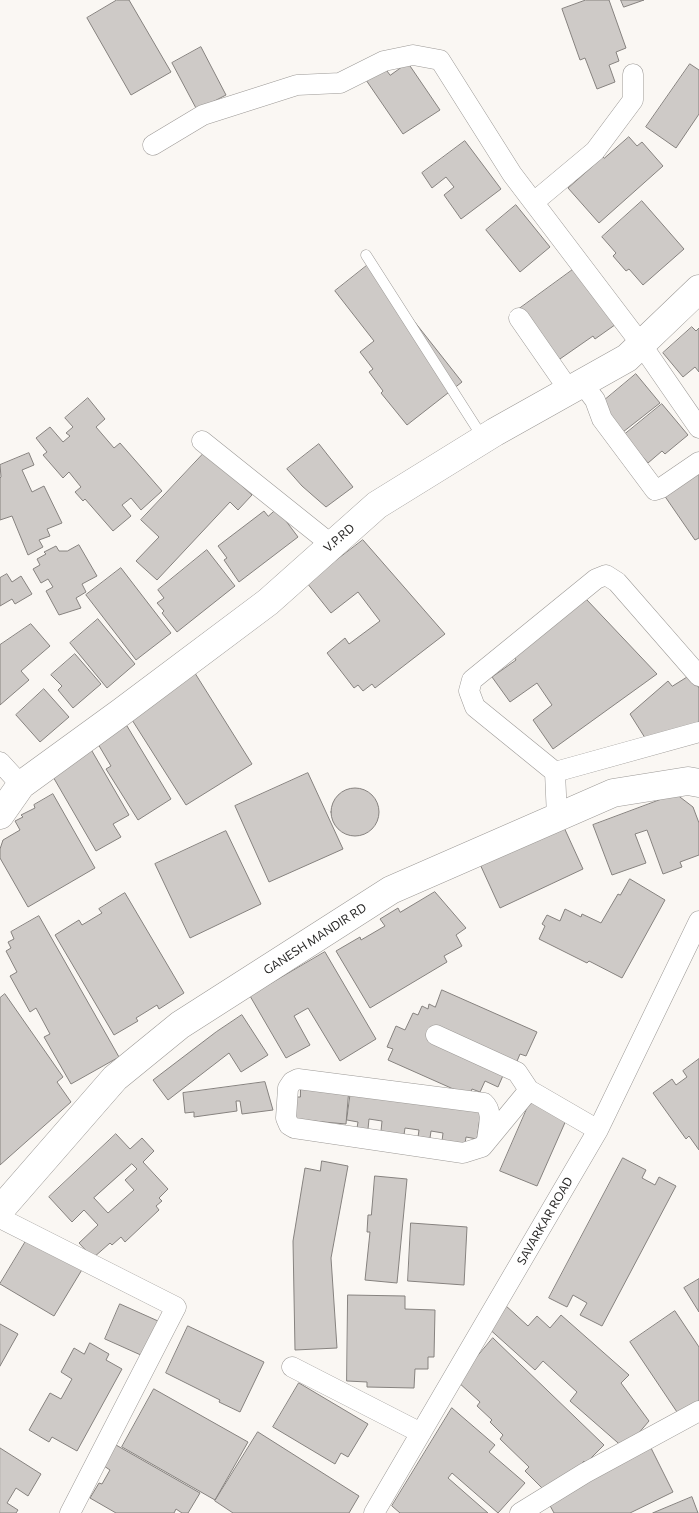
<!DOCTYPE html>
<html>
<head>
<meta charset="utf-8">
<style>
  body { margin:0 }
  canvas { display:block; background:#faf7f3 }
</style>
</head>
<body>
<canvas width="699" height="1513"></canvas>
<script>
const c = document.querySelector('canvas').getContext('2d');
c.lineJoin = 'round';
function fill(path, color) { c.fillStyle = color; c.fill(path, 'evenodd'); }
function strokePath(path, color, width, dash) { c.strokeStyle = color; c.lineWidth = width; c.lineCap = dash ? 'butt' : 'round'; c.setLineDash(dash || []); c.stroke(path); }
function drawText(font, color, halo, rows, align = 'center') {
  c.font = font + ' Commissioner,sans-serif'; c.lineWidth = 5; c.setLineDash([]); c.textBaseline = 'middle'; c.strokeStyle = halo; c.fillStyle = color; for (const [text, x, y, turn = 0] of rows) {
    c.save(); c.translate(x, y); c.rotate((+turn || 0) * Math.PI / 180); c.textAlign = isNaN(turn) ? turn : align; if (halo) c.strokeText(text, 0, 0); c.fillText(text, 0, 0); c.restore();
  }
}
const building = new Path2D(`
  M117,0H129L171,72L131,95L87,18Z
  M586,0H609L626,48L616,52L619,61L609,65L615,82L597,89L585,58L580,60L562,9Z
  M621,0H644L624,7Z
  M201,47L226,95L197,110L172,63Z
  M408,63L440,110L403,134L366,80L384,67L390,75Z
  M690,64L699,70V114L676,148L646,127Z
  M629,137L637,146L642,142L663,166L599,223L568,188L603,157L604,158Z
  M465,141L501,189L461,219L444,195L454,187L446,177L432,188L422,173Z
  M642,201L684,249L643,285L629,269L626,271L613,256L616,253L602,237Z
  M516,205L550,247L520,272L486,230Z
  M369,264L462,382L407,425L381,393L383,391L369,372L373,369L360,352L374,341L335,291Z
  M578,266L619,322L595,339L593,336L557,361L519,309Z
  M692,327L696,331L699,328V372L695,367L683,377L663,353Z
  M636,374L660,403L623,432L600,404Z
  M88,398L105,419L96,427L114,448L120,443L162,491L141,510L131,498L122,505L131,516L113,531L85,499L83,501L75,492L81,487L69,472L63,478L43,455L47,452L36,438L50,427L63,442L70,436L66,433L73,427L65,418Z
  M662,404L688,435L665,454L662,451L648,463L624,435Z
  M319,444L353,487L326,507L302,486L287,469Z
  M205,452L252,495L238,510L230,502L157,580L136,561L159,537L141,520Z
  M29,453L34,465L22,470L32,492L44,486L62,523L47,529L50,536L39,540L43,547L28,555L12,516L0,520V478L1,477L0,465Z
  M699,470V538L695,540L664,495Z
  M277,509L298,537L239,582L224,560L227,558L218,546L264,511L268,516Z
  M363,540L445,634L375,688L372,684L363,691L358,685L354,688L327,653L345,638L349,644L380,621L358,592L331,613L307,583Z
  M79,545L97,576L82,584L86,592L76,598L81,608L59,615L46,591L53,587L48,579L41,583L33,569L40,565L37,559L46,554L44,552L56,546L59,551H67Z
  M207,550L235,586L177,632L162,613L164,611L157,603L164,598L158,590Z
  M121,568L171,633L136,660L86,595Z
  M7,574L12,582L21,576L32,594L15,604L12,599L0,606V578Z
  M587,600L657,674L553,749L533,720L552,705L537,683L510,702L492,677L516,660L512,653Z
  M98,619L135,664L107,688L70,643Z
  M31,624L50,646L21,671L29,680L0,705V645Z
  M75,654L101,684L73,708L58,690L62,686L51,675Z
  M193,670L252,764L186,805L127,712Z
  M691,675L699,688V727L647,741L630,714L668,681L672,686Z
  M44,689L69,717L40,742L16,715Z
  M127,726L171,799L138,820L106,769L111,766L98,744Z
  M92,751L129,815L113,824L121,837L96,851L52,775Z
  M308,773L343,849L269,882L235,806Z
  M331 812a24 24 0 1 1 48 0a24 24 0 1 1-48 0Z
  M53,794L95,868L28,907L0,858V849L3,840L20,830L15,821L23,817L21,815L35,808L34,805Z
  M676,794L693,807L699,823V855L680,862L682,867L663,874L647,830L635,834L646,863L612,875L593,825Z
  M562,823L583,869L500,908L479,862Z
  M226,831L261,904L190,938L155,864Z
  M630,879L665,900L622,978L589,961L587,963L539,939L545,926L542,924L547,915L560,921L565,909L581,917L582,914L601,923L618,894L620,895Z
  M435,892L466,928L456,935L462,946L444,956L447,962L370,1008L336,951L360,937L361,940L385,926L380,919L398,908L400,912Z
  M125,893L184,993L159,1009L157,1005L136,1018L138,1021L114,1035L55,935L79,920L82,925L102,913L99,909Z
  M39,916L119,1057L71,1084L44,1037L50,1034L36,1008L30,1012L10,976L17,972L6,951L11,948L8,942L14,939L11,932Z
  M325,952L376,1039L340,1061L308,1008L294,1016L310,1045L286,1058L250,996Z
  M442,990L537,1032L526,1056L520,1054L515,1066L505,1071L498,1087L485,1081L480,1092L472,1089L469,1096L388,1060L393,1049L387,1047L396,1026L405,1030L413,1013L418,1015L422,1006L428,1009L429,1004L435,1007Z
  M5,994L63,1077L57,1082L71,1102L0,1165V998Z
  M242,1015L268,1055L241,1072L229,1053L168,1100L153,1080L216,1032Z
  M699,1059V1150L689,1136L686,1139L653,1093L672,1079L676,1085L687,1077L683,1071Z
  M265,1082L273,1110L242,1114L240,1101H236L237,1111L194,1117V1112L185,1113L183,1093Z
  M301,1085L349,1088L346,1124L290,1119L295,1097H300Z
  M351,1090L481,1110L477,1139L466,1137L465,1144L442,1141L443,1133L431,1131L430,1138L418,1137L419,1130L405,1128L404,1135L381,1131L382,1121L369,1119L368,1129L357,1128L358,1122L347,1120Z
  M530,1102L567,1118L537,1186L500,1171Z
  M116,1134L130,1149L142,1138L154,1151L143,1162L168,1189L159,1198L162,1201L156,1206L159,1210L125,1242L121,1237L112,1245L110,1243L93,1258L79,1243L98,1225L84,1210L72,1222L49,1197ZM132,1164L137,1169L125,1180L134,1190L108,1213L94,1198Z
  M623,1158L646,1170L642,1178L655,1185L659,1177L676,1186L602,1326L580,1315L587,1303L573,1295L567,1307L549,1298Z
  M322,1161L348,1166L331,1258L337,1348L295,1350L293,1241L305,1168L320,1171Z
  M375,1176L407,1179L397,1283L365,1280L370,1232H367L368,1215H371Z
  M411,1223L467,1227L464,1285L408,1281Z
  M26,1241L83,1268L54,1316L0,1284Z
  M699,1279V1312L684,1288Z
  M348,1295L405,1296V1309L435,1310L434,1357H428V1369H415L414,1388L367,1387V1382L347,1381Z
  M120,1304L158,1321L143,1356L105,1339Z
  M505,1305L528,1326L537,1316L550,1328L561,1315L629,1375L621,1383L649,1421L625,1449L570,1401L577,1392L543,1361L535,1370L486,1326Z
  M675,1311L699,1347V1401L679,1415L630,1342Z
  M0,1324L18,1334L0,1366Z
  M188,1326L264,1362L240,1412L219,1402L220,1400L166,1373Z
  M493,1338L604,1445L586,1463L584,1461L564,1482L547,1493L525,1471L529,1467L500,1439L503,1435L490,1422L492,1420L477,1406L480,1402L457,1381Z
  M90,1343L109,1354L106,1360L122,1369L77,1451L52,1437L49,1442L29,1430L50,1393L61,1399L72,1379L61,1372L74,1348L84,1354Z
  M299,1383L368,1424L348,1457L341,1453L335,1464L273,1427Z
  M154,1389L248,1442L215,1500L122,1447Z
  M452,1408L495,1445L489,1452L525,1483L498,1513L452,1473L448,1478L488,1513H400L392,1506Z
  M258,1432L359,1496L349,1513H233L215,1501Z
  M116,1445L200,1493L188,1513H182L176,1509L174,1513H116L90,1498L99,1483L102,1484L110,1470L104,1466Z
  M0,1448L41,1474L28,1496L16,1488L7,1503L18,1510L16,1513H0Z
  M651,1448L673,1492L630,1513H554L547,1500Z
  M692,1497L698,1513H653Z`);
const lane = new Path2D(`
  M366,255L483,438`);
const street = new Path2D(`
  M153,145L203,115L297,85L340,83L384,61L413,55L440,60L512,174L641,344L699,428
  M534,202L595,151L633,100V74
  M519,318L569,390
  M582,383L595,400L602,419L655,490L661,488L699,462
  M202,441L332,545
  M0,762L21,785
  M555,772L699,732
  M557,817L555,772L475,707L469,691L472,680L596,579L606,575L617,582L699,676
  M436,1035L517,1072L529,1090L598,1130
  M487,1141C488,1128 494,1112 484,1103L298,1079L292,1082L288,1088L286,1118L289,1125L294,1128L463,1153L482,1147L529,1090
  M0,1218L176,1307L70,1513
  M292,1367L421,1433
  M374,1513L598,1130L699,921
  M520,1513L585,1473L699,1411`);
const secondary = new Path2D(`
  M0,815L21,785L120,713L268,602L377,505L495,432L627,358L699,289
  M0,1210L115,1078L180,1025L391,890L613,793L688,781L699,783`);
const streetNames = [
  ["V.P.RD",339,538,-41],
  ["GANESH MANDIR RD",315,939,-33],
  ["SAVARKAR ROAD",545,1221,-60]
];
fill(building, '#cecac7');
strokePath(building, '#86827f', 1);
strokePath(lane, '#9c9996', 11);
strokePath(street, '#9c9996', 21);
strokePath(secondary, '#9c9996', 29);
strokePath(lane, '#fff', 10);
strokePath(street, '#fff', 20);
strokePath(secondary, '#fff', 28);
drawText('12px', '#2a2928', '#fff', streetNames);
</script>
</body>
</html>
